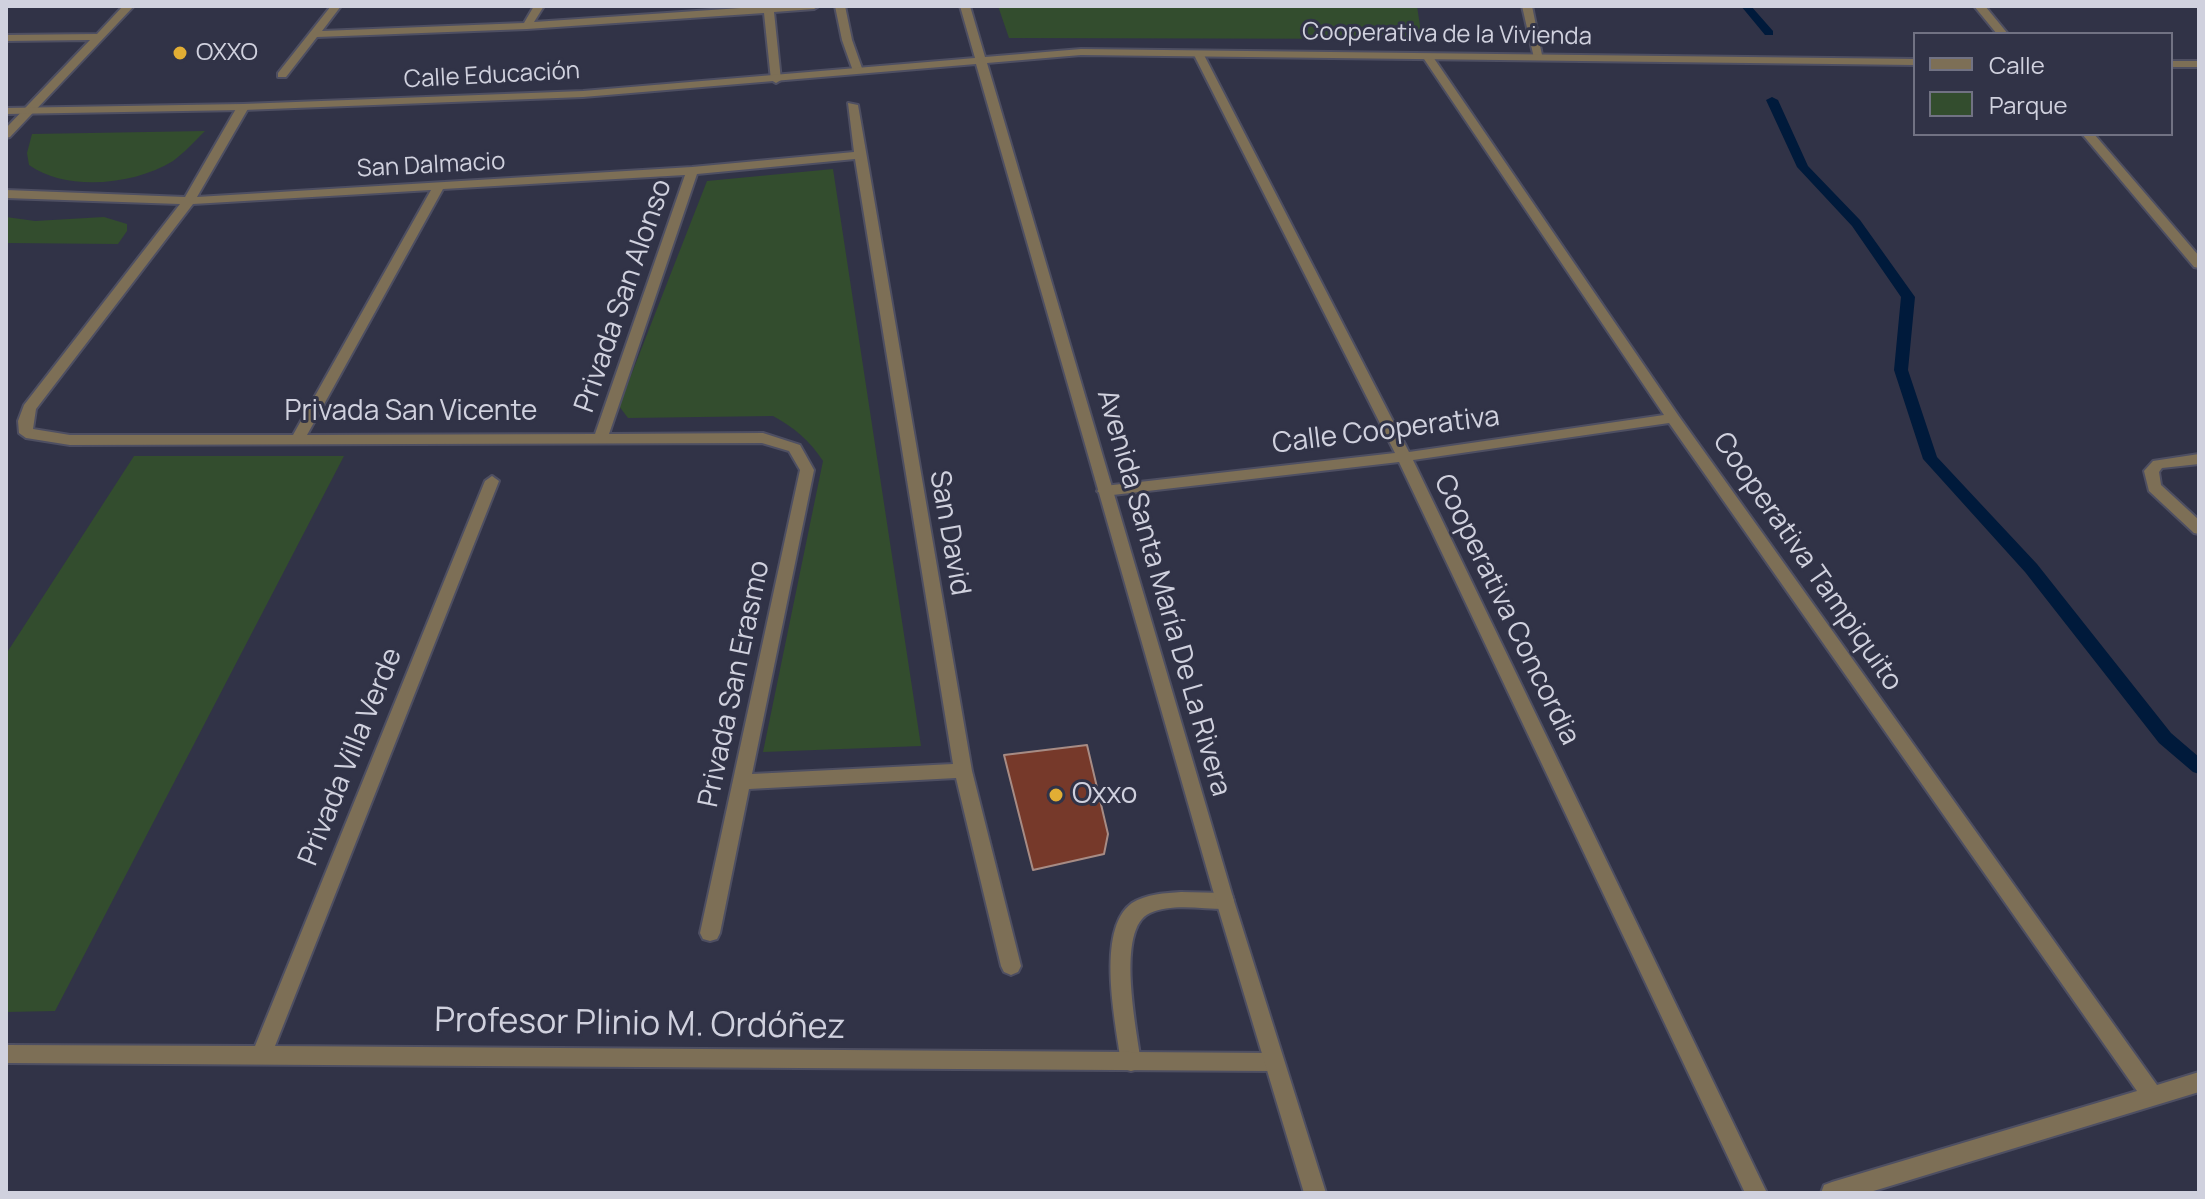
<!DOCTYPE html>
<html>
<head>
<meta charset="utf-8">
<style>
  body { margin:0 }
  #map { position:relative; width:2205px; height:1199px; overflow:hidden; background:#313347; font-family:Manrope,sans-serif }
  canvas { display:block }
  .frame { position:absolute; inset:0; border:8px solid #d0d1de; pointer-events:none }
  .legend { position:absolute; left:1913px; top:32px; width:260px; height:104px; box-sizing:border-box; background:#313347; border:2px solid #717283; margin:0; padding:10px 14px; list-style:none; font-size:24px; color:#d0d1de }
  .legend li { display:flex; align-items:center; gap:16px; height:40px }
  .legend b { width:40px; border:2px solid #717283 }
</style>
</head>
<body>
<div id="map">
<canvas width="2205" height="1199"></canvas>
<div class="frame"></div>
<ul class="legend">
<li><b style="height:10px;background:#7d6f56"></b>Calle</li>
<li><b style="height:22px;background:#334d2e"></b>Parque</li>
</ul>
</div>
<script>
const c = document.querySelector('canvas').getContext('2d');
c.lineJoin = 'round';
function fill(path, color) { c.fillStyle = color; c.fill(path, 'evenodd'); }
function strokePath(path, color, width, dash) { c.strokeStyle = color; c.lineWidth = width; c.lineCap = dash ? 'butt' : 'round'; c.setLineDash(dash || []); c.stroke(path); }
function drawText(font, color, halo, rows, align = 'center') {
  c.font = font + ' Manrope,sans-serif'; c.lineWidth = 6; c.setLineDash([]); c.textBaseline = 'middle'; c.strokeStyle = halo; c.fillStyle = color; for (const [text, x, y, turn = 0] of rows) {
    c.save(); c.translate(x, y); c.rotate((+turn || 0) * Math.PI / 180); c.textAlign = isNaN(turn) ? turn : align; if (halo) c.strokeText(text, 0, 0); c.fillText(text, 0, 0); c.restore();
  }
}
const green = new Path2D(`
  M998,6H1417L1422,39L1009,38Z
  M205,131C195,141 184,153 173,161C134,185 67,192 29,165L27,153L32,134Z
  M833,169L921,746L763,752L823,461C809,440 795,428 773,416L628,418L619,406L707,181Z
  M6,217L35,221L104,217L127,224V231L118,244L6,243Z
  M134,456H344L55,1011L6,1012V654Z`);
const stream = new Path2D(`
  M1741,6H1751L1773,31V35H1765Z
  M1772,97L1778,100L1808,166L1860,220L1915,297L1908,370L1937,457L2037,564L2171,733L2199,757V774L2193,772L2159,743L2025,572L1923,459L1894,370L1901,297L1852,226L1797,167L1766,100Z`);
const building = new Path2D(`
  M1087,745L1108,834L1104,854L1033,870L1004,755Z`);
const service = new Path2D(`
  M1181,892L1225,893L1232,895L1234,901L1232,907L1225,909C1202,909 1172,903 1150,913C1115,928 1137,1031 1141,1062L1138,1069L1131,1071L1124,1069L1121,1062C1116,1024 1095,929 1132,903C1146,894 1166,893 1181,892Z`);
const minor = new Path2D(`
  M123,6H134L10,137L6,138V128L90,40L6,41V35L97,34Z
  M331,6H341L322,31L524,23L534,6H544L534,22L770,6H819L814,9L774,12L781,80L776,83L771,80L764,13L527,29L317,37L286,77H278V73Z
  M835,6H845L852,40L863,71L862,73L853,71L842,40Z
  M1522,6H1532L1543,60L1534,58Z
  M1974,6H1985L2008,34H1997Z
  M1195,53L1204,55L1409,452L1664,415L1422,56L1431,54L1678,415L2157,1085L2199,1072V1092L1867,1193H1821L1824,1185L1832,1182L2137,1091L1669,423L1413,460L1767,1193H1745L1399,462L1104,496L1097,491L1104,486L1395,453L1194,55Z
  M848,103L858,105L972,771L1021,966L1018,972L1011,975L1004,972L1001,966L956,778L749,789L720,933L717,939L710,941L703,939L700,933L800,470L789,451L762,443L70,445L26,438L19,433L18,421L24,405L180,204L6,198V190L185,197L237,107L243,104L249,107L197,197L692,167L854,152ZM855,159L953,764L752,774L814,470L800,445L763,433L609,434L697,174ZM685,175L595,434L307,435L443,189ZM431,190L293,435H70L33,429L36,409L193,204Z
  M2082,134H2094L2199,256V268L2194,267Z
  M2199,454V464L2162,468L2159,472L2161,485L2199,520V534L2194,533L2149,491L2144,471L2153,461Z
  M492,476L499,481L275,1046L1273,1053L1280,1055L1283,1062L1280,1069L1273,1071L6,1063V1045L255,1046L485,481Z`);
const tertiary = new Path2D(`
  M960,6H970L985,57L1081,49L1915,59V65L1081,55L987,63L1234,901L1326,1193H1304L1216,901L976,64L583,97L243,110L6,114V108L243,104L583,91L975,58Z
  M2171,61H2199V67H2171Z`);
const markers = [
  [180,53,8,"#e2ae34"],
  [1056,795,8,"#e2ae34"]
];
const farStreetnames = [
  ["Cooperativa de la Vivienda",1447,35,1],
  ["Calle Educación",492,76,-3],
  ["San Dalmacio",431,166,-3]
];
const farPoinames = [
  ["OXXO",196,53]
];
const streetNames = [
  ["Privada San Alonso",624,296,-71],
  ["Privada San Vicente",411,412],
  ["Calle Cooperativa",1386,431,-7],
  ["San David",949,533,80],
  ["Cooperativa Tampiquito",1807,562,55],
  ["Avenida Santa María De La Rivera",1163,593,74],
  ["Cooperativa Concordia",1506,610,64],
  ["Privada San Erasmo",735,684,-78],
  ["Privada Villa Verde",351,757,-68]
];
const poiNames = [
  ["Oxxo",1072,795]
];
const nearStreetnames = [
  ["Profesor Plinio M. Ordóñez",640,1025,1]
];
fill(green, '#334d2e');
fill(stream, '#001a3b');
fill(building, '#76392a');
strokePath(building, '#a78c85', 2);
strokePath(service, '#4e4f62', 4);
strokePath(minor, '#4e4f62', 4);
strokePath(tertiary, '#4e4f62', 4);
fill(service, '#7d6f56');
fill(minor, '#7d6f56');
fill(tertiary, '#7d6f56');
for (const [x, y, r, color] of markers) { const dot = new Path2D(); dot.arc(x, y, r, 0, 2 * Math.PI); c.fillStyle = color; c.fill(dot); strokePath(dot, '#313347', 3); }
drawText('24px', '#d0d1de', '#313347', farStreetnames);
drawText('24px', '#d0d1de', '#313347', farPoinames, 'left');
drawText('28px', '#d0d1de', '#313347', streetNames);
drawText('28px', '#d0d1de', '#313347', poiNames, 'left');
drawText('34px', '#d0d1de', '#313347', nearStreetnames);
</script>
</body>
</html>
